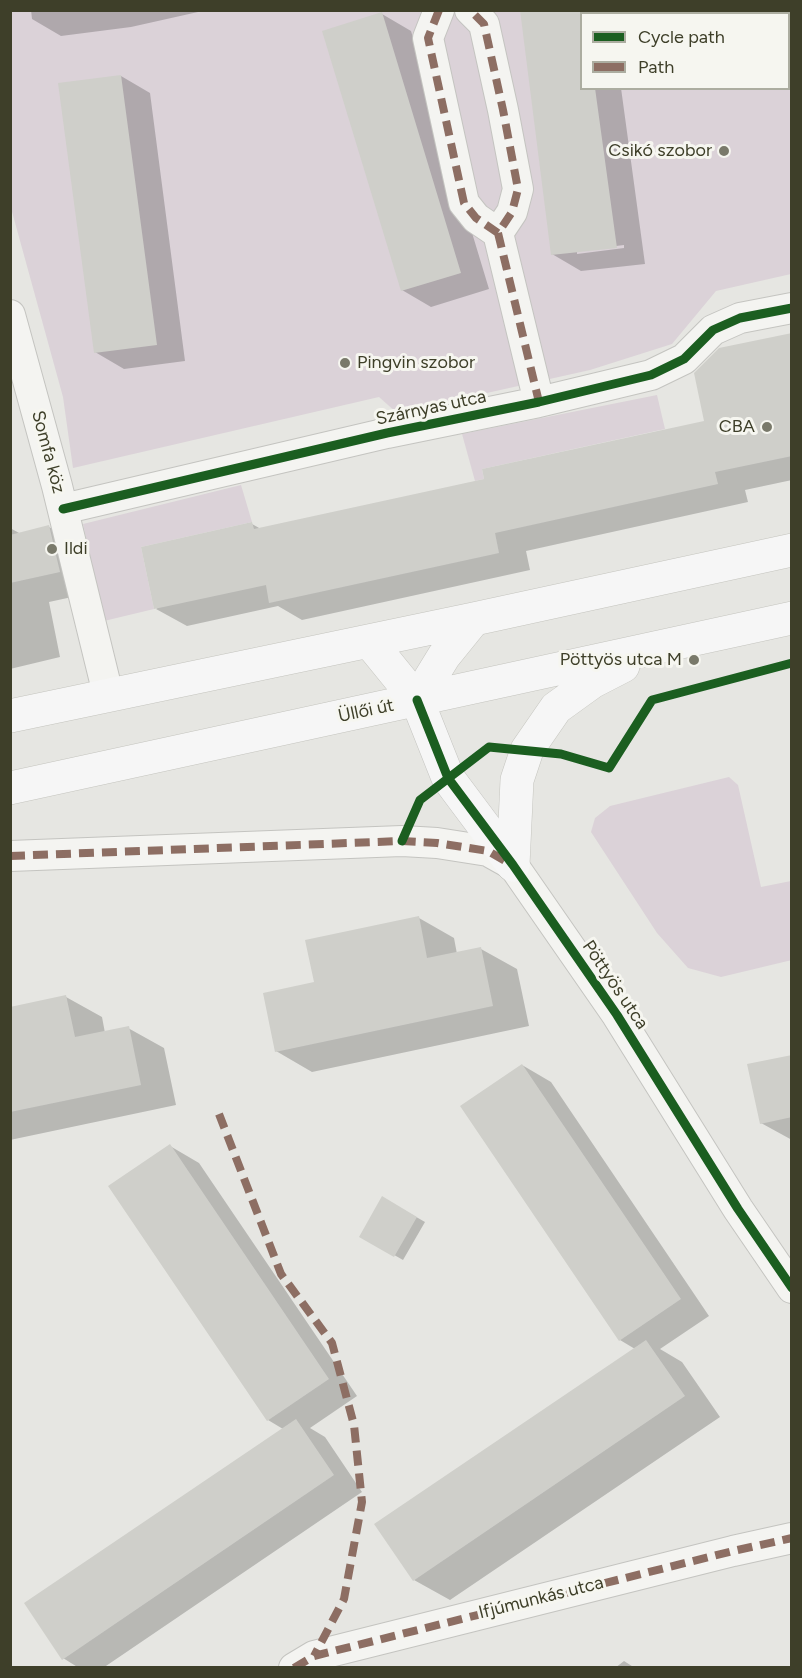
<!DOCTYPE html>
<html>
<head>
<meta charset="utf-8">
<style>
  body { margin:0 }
  #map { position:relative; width:802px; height:1678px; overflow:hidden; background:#e6e6e2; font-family:Figtree,sans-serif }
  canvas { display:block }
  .frame { position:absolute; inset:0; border:12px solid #3e3f29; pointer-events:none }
  .legend { position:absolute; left:580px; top:12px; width:210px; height:78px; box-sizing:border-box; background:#f6f6f0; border:2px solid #acada0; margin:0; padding:8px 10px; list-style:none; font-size:18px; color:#3e3f29 }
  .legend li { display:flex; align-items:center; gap:12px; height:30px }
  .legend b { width:30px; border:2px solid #acada0 }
</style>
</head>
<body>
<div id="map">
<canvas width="802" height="1678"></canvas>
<div class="frame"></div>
<ul class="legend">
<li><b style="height:8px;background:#1b5e20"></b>Cycle path</li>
<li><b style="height:8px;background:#8d6e63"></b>Path</li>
</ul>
</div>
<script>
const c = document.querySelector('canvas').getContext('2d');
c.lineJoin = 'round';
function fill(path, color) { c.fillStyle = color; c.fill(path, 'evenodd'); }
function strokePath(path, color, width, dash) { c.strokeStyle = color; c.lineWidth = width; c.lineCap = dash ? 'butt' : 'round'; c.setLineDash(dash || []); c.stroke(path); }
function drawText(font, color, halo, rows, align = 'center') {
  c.font = font + ' Figtree,sans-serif'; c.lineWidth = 6; c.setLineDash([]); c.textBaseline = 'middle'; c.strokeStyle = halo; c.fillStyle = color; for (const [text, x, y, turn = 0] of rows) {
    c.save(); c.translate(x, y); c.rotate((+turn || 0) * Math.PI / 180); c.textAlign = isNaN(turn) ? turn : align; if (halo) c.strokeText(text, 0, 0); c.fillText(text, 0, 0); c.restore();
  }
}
const green = new Path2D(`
  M10,11H791V274L716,291L672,344L590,370L397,413L379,397L73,468L63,397L11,208ZM582,14H788V88H582Z
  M657,395L665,429L482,469L484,479L475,481L462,434Z
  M241,485L252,522L141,547L154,609L104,621L83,524Z
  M729,777L738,785L761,887L791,881L792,960L721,977L688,968L657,933L591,832L595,818L610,806Z`);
const shadow = new Path2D(`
  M31,10H207L131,27L61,36L32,19Z
  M521,10H610L611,14H582V88H621L645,264L581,271L552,254ZM624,245V248L577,254V251Z
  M382,14L411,31L489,289L431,307L402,290Z
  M121,76L150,93L185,361L124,369L95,352Z
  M792,335V480L745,490L748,502L526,551L530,570L302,620L278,606L187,626L156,609L252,524L261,529L486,480L706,422Z
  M49,527L84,547L95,592L49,602L60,657L10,669V528L21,534Z
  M419,918L454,938L457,954L481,949L517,969L529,1026L312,1072L276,1051L315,984Z
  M66,997L102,1017L105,1033L128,1028L164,1048L176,1105L10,1140V1008Z
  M792,1056V1140L761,1123Z
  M522,1065L551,1082L709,1316L660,1349L682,1362L720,1417L450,1600L414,1580L635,1349L620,1340Z
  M170,1146L199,1163L357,1396L310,1428L325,1437L362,1492L103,1668H79L63,1658L283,1429L268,1420Z
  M383,1198L425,1222L403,1260L361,1236Z
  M624,1661L635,1668H615Z`);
const building = new Path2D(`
  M520,10H582V88H595L617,248L551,255Z
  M382,12L461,273L401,291L322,31Z
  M121,75L157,345L94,353L58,83Z
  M792,333V456L715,472L718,484L495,533L499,553L269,603L266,585L154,609L141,547L252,522L254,529L484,479L482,469L704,421L694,373L719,348Z
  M49,525L60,572L10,583V535Z
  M419,916L427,958L481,947L493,1006L275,1052L263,993L314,982L305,940Z
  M66,995L75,1037L129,1026L141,1085L10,1112V1007Z
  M792,1055V1117L760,1124L747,1064Z
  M522,1064L681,1299L619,1341L460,1106Z
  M170,1144L329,1379L267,1421L108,1186Z
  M382,1196L417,1217L394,1257L359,1237Z
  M646,1340L685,1396L413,1581L374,1524Z
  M296,1419L334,1475L62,1660L24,1603Z`);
const street = new Path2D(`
  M439,10L428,38L464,203L476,218L498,233L512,212L518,189L503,110L484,24L470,10
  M498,233L539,402
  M10,315L57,486L108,694
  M63,509L387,433L539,402L651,375L684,359L713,330L740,318L792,308
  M10,856L402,841L437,843L488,851L513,865L617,1015L738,1209L792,1288
  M294,1668L314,1656L733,1551L792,1538`);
const secondary = new Path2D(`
  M417,700L448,778L513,865`);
const primary = new Path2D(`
  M369,641L417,700
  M417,700L444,656L474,619
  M10,716L474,619L792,550
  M10,788L792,618
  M513,865L517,780L527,750L556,708L592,682L623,666`);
const quiet = new Path2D(`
  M439,10L428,38L464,203L476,218L498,233L512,212L518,189L503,110L484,24L470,10
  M498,233L539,402
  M10,856L402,841L437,843L488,851L505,861
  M219,1114L281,1274L332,1343L354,1425L362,1502L344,1599L314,1656
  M294,1668L314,1656L733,1551L792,1538`);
const cycleway = new Path2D(`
  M63,509L387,433L539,402L651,375L684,359L713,330L740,318L792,308
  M417,700L448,778L513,865L617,1015L738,1209L792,1288
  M402,841L420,800L489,747L561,754L609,768L652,700L792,663`);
const markers = [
  [724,151,6,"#79796a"],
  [345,363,6,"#79796a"],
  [767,427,6,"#79796a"],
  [52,549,6,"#79796a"],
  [694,660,6,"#79796a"]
];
const poiNames = [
  ["Csikó szobor",712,151],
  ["Pingvin szobor",357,363,"left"],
  ["CBA",755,427],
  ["Ildi",64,549,"left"],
  ["Pöttyös utca M",682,660]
];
const streetNames = [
  ["Szárnyas utca",431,408,-12],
  ["Somfa köz",48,452,75],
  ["Üllői út",366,711,-12],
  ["Pöttyös utca",615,985,56],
  ["Ifjúmunkás utca",541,1598,-14]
];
fill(green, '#dbd2d8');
fill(shadow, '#0003');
fill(building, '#cfcfca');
strokePath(street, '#c4c4c0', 32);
strokePath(secondary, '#c4c4c0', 34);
strokePath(primary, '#c4c4be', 34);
strokePath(street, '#f4f4f1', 30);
strokePath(secondary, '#f6f6f6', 33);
strokePath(primary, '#f6f6f6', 33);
strokePath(quiet, '#8d6e63', 8, [15, 8]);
strokePath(cycleway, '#1b5e20', 9);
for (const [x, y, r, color] of markers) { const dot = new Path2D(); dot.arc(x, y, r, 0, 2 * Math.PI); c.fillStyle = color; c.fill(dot); strokePath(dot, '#f6f6f0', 2); }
drawText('18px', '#3e3f29', '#f6f6f0', poiNames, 'right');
drawText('18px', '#3e3f29', '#f6f6f0', streetNames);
</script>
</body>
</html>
